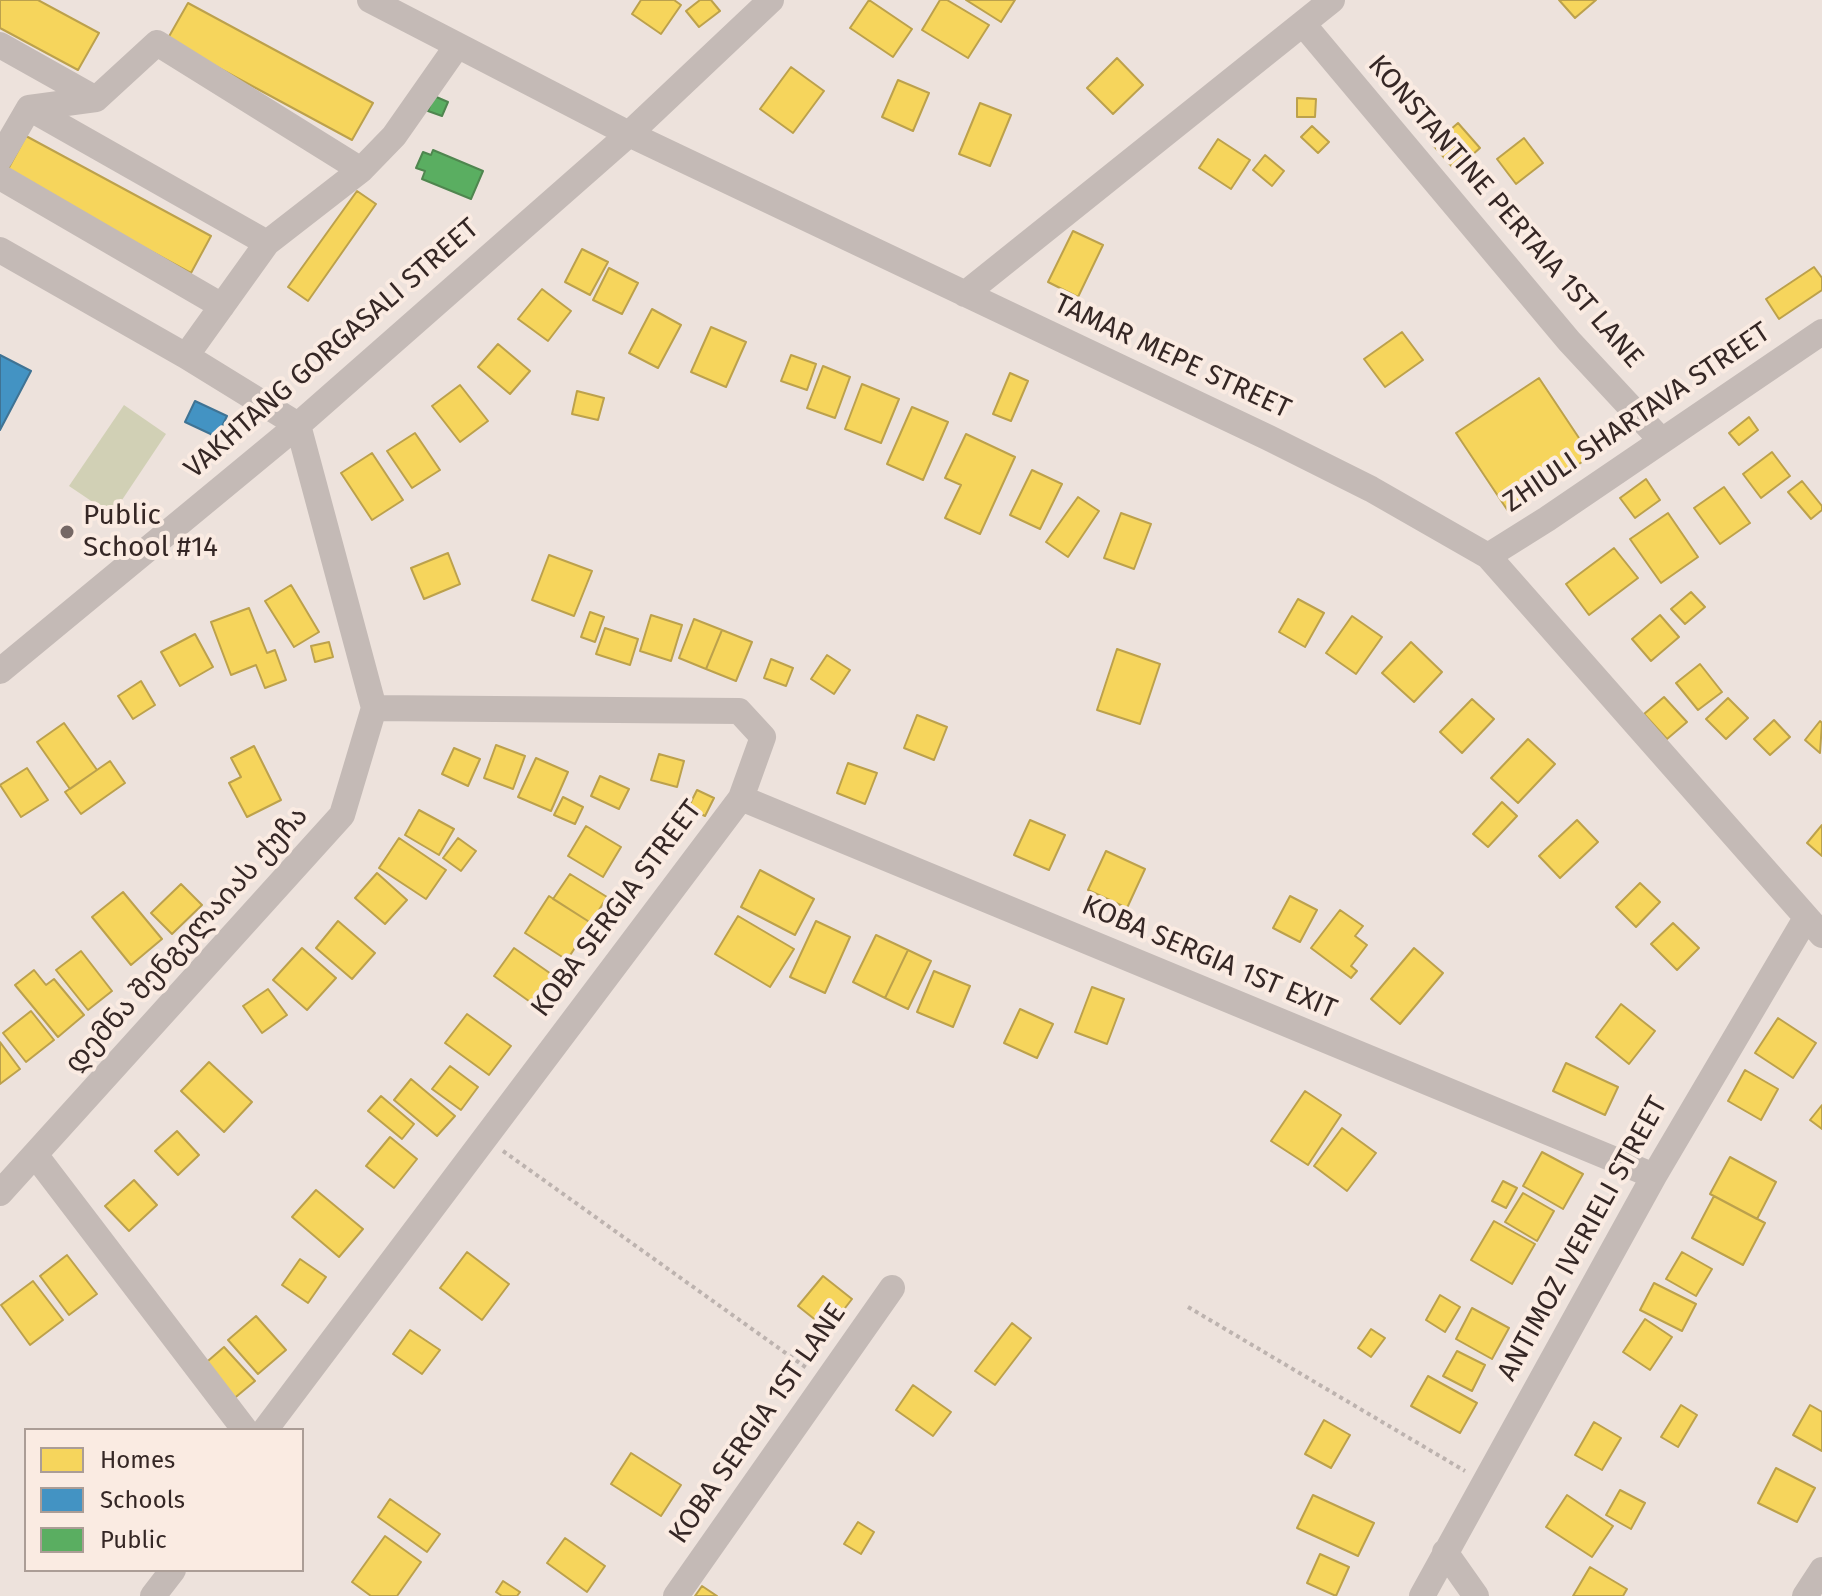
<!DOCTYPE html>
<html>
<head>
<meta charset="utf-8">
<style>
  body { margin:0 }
  #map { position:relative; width:1822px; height:1596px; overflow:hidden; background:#ede2dc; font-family:"Fira Sans",sans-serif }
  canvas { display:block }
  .legend { position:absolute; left:24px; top:1428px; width:280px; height:144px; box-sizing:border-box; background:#faebe2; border:2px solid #ab9d96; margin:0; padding:10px 14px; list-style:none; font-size:24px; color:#352725 }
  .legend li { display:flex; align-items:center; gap:16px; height:40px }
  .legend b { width:40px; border:2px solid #ab9d96 }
</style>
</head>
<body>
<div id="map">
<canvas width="1822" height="1596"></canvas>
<ul class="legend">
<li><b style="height:22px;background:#f6d55c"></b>Homes</li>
<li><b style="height:22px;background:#4393c3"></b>Schools</li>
<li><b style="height:22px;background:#5aae61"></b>Public</li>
</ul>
</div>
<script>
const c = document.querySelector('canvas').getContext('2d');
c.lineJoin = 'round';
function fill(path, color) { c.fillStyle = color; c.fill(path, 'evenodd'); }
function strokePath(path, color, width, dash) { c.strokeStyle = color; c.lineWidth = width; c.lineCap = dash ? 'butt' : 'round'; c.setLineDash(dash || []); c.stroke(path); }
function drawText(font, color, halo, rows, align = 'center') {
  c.font = font + ' "Fira Sans","Noto Sans Georgian",sans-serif'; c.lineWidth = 8; c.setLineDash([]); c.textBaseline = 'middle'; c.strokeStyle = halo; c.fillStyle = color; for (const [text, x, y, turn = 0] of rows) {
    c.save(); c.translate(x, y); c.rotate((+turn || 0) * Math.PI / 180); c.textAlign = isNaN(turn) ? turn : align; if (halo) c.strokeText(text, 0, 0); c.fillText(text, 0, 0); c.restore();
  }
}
const green = new Path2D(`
  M124,405L166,434L112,515L69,486Z`);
const homes = new Path2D(`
  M0,0H38L99,33L78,70L0,28Z
  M641,0H674L681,5L661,34L632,14Z
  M700,0H711L720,11L699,27L686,11Z
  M869,0L912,29L893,57L850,28Z
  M940,0H947L989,25L968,58L922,30Z
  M966,0H1015L1001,22Z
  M1559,0H1596L1575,18Z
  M188,3L373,103L352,140L167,40Z
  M1117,58L1143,85L1113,114L1087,88Z
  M791,67L824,91L793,133L760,109Z
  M898,80L929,93L913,131L882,117Z
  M1297,98L1316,99L1315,117H1297Z
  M980,103L1011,115L990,166L959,154Z
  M1458,123L1480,148L1455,170L1433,145Z
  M1312,126L1329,142L1318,153L1301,137Z
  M26,136L211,236L191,273L6,173Z
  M1524,138L1543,163L1516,184L1497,159Z
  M1218,139L1250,160L1231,189L1199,168Z
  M1265,155L1284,171L1272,186L1253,170Z
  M357,191L376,204L308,301L288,287Z
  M1073,231L1103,245L1078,297L1048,282Z
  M582,249L608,262L590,295L565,282Z
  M1814,267L1822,278V290L1779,319L1766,299Z
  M609,268L638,283L622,314L593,300Z
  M542,289L571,311L548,341L518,319Z
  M652,309L681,325L658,368L629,353Z
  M711,327L746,342L726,387L691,372Z
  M1402,332L1423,360L1385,387L1364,359Z
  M498,344L530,371L510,394L478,367Z
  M791,355L816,364L807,390L781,381Z
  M823,366L850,377L835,418L807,408Z
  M1010,373L1028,381L1011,421L993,414Z
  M1539,378L1591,456L1508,511L1456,433Z
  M862,384L899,399L881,443L845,429Z
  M460,385L488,421L460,442L432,406Z
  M577,391L604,398L598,420L572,414Z
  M912,407L948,422L923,480L887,464Z
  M1749,417L1758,430L1739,445L1729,433Z
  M415,433L440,470L412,488L387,451Z
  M966,434L1015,457L980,534L945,518L961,485L945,478Z
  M1772,452L1790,476L1761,498L1743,474Z
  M372,453L403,500L372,520L341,473Z
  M1032,470L1062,484L1040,529L1010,515Z
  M1646,479L1660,500L1635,518L1620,498Z
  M1802,481L1822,506V510L1811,519L1788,492Z
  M1724,487L1750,523L1720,544L1694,508Z
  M1078,497L1099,511L1068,557L1046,542Z
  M1121,513L1151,524L1134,569L1104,558Z
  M1668,513L1698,557L1661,583L1630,539Z
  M1614,548L1638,578L1589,615L1566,584Z
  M448,553L460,584L424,599L411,568Z
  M549,555L592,571L574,616L532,600Z
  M291,585L319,632L294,647L265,601Z
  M1691,592L1705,607L1685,624L1671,609Z
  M1298,599L1324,613L1305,647L1279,632Z
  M249,608L267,653L275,650L286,680L265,688L256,665L231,675L211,622Z
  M590,612L604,617L595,642L581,637Z
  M651,615L682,625L671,661L640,651Z
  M1660,615L1679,637L1651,661L1632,639Z
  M1352,616L1382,637L1356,674L1326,653Z
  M694,619L722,630L706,669L679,658Z
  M605,628L638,639L630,665L596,654Z
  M722,630L752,642L736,681L706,669Z
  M195,634L213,667L180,686L161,652Z
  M329,642L333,657L315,662L311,646Z
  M1411,642L1442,672L1414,702L1382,673Z
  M1117,649L1160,664L1140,724L1097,710Z
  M827,655L850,670L834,694L811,679Z
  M771,659L793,668L786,686L764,678Z
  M1700,664L1722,692L1698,710L1676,683Z
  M141,681L155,705L133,719L118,696Z
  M1664,697L1687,722L1667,739L1644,714Z
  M1728,698L1748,718L1726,739L1706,719Z
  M1472,699L1494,719L1462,753L1440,732Z
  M917,715L947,727L934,760L904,748Z
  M1774,720L1790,737L1770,755L1754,739Z
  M1820,721L1822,723L1820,753L1805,740Z
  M64,723L97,770L70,789L37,742Z
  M1528,739L1555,764L1518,803L1491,778Z
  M496,745L525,756L513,789L484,778Z
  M254,746L281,800L247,817L229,783L241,777L231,758Z
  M454,748L480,759L468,786L442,774Z
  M659,754L684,761L677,787L651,780Z
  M536,758L568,772L551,811L518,797Z
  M110,761L125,783L81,814L65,792Z
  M848,763L877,773L865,804L837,793Z
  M27,768L48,800L21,817L0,785Z
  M600,776L629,789L619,809L591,796Z
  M697,790L714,798L705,816L688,808Z
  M563,797L583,807L575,824L554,815Z
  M1502,802L1517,816L1488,847L1473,834Z
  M419,810L454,829L439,855L405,835Z
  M1030,820L1065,835L1049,870L1014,855Z
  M1577,820L1598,842L1560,878L1539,856Z
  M1822,825V856L1807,843Z
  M586,826L621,847L603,877L568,856Z
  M399,838L446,870L426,899L379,868Z
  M458,838L476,851L461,871L443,858Z
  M1106,851L1145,869L1127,908L1088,890Z
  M760,870L814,899L795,935L741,907Z
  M377,873L407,900L385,924L355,898Z
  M570,874L607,897L591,923L553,899Z
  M1640,883L1660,902L1636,927L1616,907Z
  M181,884L202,905L172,934L151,913Z
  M123,892L162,939L131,965L92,917Z
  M549,896L591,923L567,960L525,933Z
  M1290,896L1317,910L1300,942L1273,928Z
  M1340,910L1363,926L1355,936L1367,945L1351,966L1357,971L1351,978L1311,948Z
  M738,916L794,949L770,987L715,954Z
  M338,921L375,953L352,979L316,948Z
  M816,921L850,937L825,993L790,977Z
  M1673,923L1699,948L1677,970L1651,944Z
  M876,935L908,950L885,998L853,982Z
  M302,948L336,978L307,1010L273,980Z
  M514,948L554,976L533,1004L494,976Z
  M1414,948L1443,973L1400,1024L1371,999Z
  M908,950L931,961L908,1009L885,998Z
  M81,951L112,991L88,1010L56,970Z
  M34,970L46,985L54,979L84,1015L58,1037L15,985Z
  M934,971L970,986L953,1027L917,1012Z
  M1092,987L1124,999L1107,1044L1075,1032Z
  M268,989L287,1015L262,1033L243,1006Z
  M1621,1004L1655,1031L1629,1064L1596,1037Z
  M1020,1009L1053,1024L1037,1058L1004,1043Z
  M31,1011L54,1040L26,1062L3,1033Z
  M467,1014L511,1046L489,1075L445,1043Z
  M1778,1018L1816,1043L1793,1078L1755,1053Z
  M0,1042L20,1069L0,1084Z
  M209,1062L252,1102L224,1132L181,1091Z
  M1566,1063L1618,1087L1605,1115L1553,1091Z
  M450,1066L478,1087L461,1110L432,1089Z
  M1745,1070L1778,1089L1761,1120L1728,1101Z
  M411,1079L455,1116L437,1136L394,1100Z
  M1305,1091L1341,1115L1308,1165L1271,1141Z
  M381,1096L414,1124L402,1139L368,1111Z
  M1822,1105V1129L1810,1120Z
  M1342,1128L1376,1153L1347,1191L1314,1166Z
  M177,1131L199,1155L178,1175L155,1151Z
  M390,1137L417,1159L394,1188L366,1166Z
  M1542,1152L1583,1174L1563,1209L1523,1186Z
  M1730,1157L1776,1182L1757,1219L1710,1194Z
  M134,1180L157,1205L129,1231L105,1206Z
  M1503,1181L1517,1188L1506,1208L1492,1201Z
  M316,1190L363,1229L339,1257L292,1217Z
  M1523,1193L1554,1211L1537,1241L1505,1222Z
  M1714,1196L1765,1223L1743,1265L1692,1238Z
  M1494,1221L1535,1244L1512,1284L1471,1260Z
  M467,1252L509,1284L482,1320L440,1288Z
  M1682,1252L1712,1269L1696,1296L1666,1279Z
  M67,1255L97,1294L69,1315L40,1276Z
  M300,1259L326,1277L308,1303L282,1285Z
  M823,1276L852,1299L828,1330L798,1306Z
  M33,1281L63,1320L30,1345L1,1305Z
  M1654,1283L1696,1304L1682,1331L1640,1310Z
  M1440,1295L1460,1307L1445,1332L1426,1320Z
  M1472,1308L1509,1328L1492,1359L1456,1339Z
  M256,1316L286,1350L258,1374L228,1340Z
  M1645,1319L1672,1337L1650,1370L1623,1352Z
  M1012,1323L1031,1338L995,1385L975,1371Z
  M1371,1329L1385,1338L1371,1357L1358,1348Z
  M410,1330L440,1350L422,1374L393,1354Z
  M224,1347L255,1381L231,1401L201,1367Z
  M1457,1351L1485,1365L1472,1391L1443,1376Z
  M1428,1376L1477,1403L1460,1433L1411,1406Z
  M913,1385L951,1412L933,1436L896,1410Z
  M1681,1405L1697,1415L1678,1447L1661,1437Z
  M1810,1405L1822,1412V1451L1793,1435Z
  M1324,1420L1350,1435L1331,1468L1305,1454Z
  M1594,1422L1621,1438L1602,1470L1575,1455Z
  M631,1453L681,1485L661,1516L611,1484Z
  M1776,1468L1815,1488L1797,1522L1758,1503Z
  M1620,1490L1645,1503L1631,1529L1606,1515Z
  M1313,1495L1374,1523L1358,1556L1297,1528Z
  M1567,1495L1613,1526L1592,1557L1546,1527Z
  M390,1499L440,1534L427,1552L378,1517Z
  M858,1522L874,1532L861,1554L844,1544Z
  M385,1536L421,1562L397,1596H371L352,1582Z
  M565,1538L605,1566L587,1592L547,1563Z
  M1320,1554L1349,1567L1336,1596L1307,1583Z
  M1590,1567L1627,1589L1623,1596H1573Z
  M503,1581L520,1592L517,1596H502L496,1592Z
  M702,1586L717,1596H695Z`);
const schools = new Path2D(`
  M0,355L31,371L0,430Z
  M195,401L227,416L217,437L185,422Z`);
const public = new Path2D(`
  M434,96L448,102L442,116L428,111Z
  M433,150L483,171L471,199L422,179L425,171L416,168L423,152L431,155Z`);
const path = new Path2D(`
  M503,1151L808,1369
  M1188,1307L1465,1471`);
const minor = new Path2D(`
  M370,0L629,134L1269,438L1371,489L1488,556L1822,935
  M1303,24L1569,341L1661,440
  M0,45L96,99
  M29,108L267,243
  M0,158L29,108L96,99L157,43L361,170
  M0,177L222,306
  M0,250L186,356L298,425L374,708L342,815L0,1193
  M965,294L1332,0
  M186,356L267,243L361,170L394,136L457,46
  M1488,556L1547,519L1822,332
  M0,671L298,425L629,134L771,0
  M741,798L1654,1176
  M36,1156L245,1430
  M265,1430L741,798L763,737L739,711L374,708
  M1445,1552L1476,1596
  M153,1596L173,1570
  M676,1596L892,1288
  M1422,1596L1654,1176L1806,918
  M1805,1596L1822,1570`);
const markers = [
  [67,532,8,"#756865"]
];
const streetNames = [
  ["KONSTANTINE PERTAIA 1ST LANE",1505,212,49],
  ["VAKHTANG GORGASALI STREET",332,349,-41],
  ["TAMAR MEPE STREET",1172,357,25],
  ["ZHIULI SHARTAVA STREET",1637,418,-34],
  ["KOBA SERGIA STREET",617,909,-53],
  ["დემნა შენგელაიას ქუჩა",187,940,-48],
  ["KOBA SERGIA 1ST EXIT",1209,958,23],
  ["ANTIMOZ IVERIELI STREET",1583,1239,-61],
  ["KOBA SERGIA 1ST LANE",758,1424,-55]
];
const poiNames = [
  ["Public",83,516],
  ["School #14",83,548]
];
fill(green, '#d1d0b5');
fill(homes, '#f6d55c');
strokePath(homes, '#bca14c', 2);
fill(schools, '#4393c3');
strokePath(schools, '#3f7394', 2);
fill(public, '#5aae61');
strokePath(public, '#4f864f', 2);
strokePath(path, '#bdb3af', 4, [4, 4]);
strokePath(minor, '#c4bab6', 26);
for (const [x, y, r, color] of markers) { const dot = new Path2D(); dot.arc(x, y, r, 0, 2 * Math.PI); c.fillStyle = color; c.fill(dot); strokePath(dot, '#faebe2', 3); }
drawText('28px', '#352725', '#faebe2', streetNames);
drawText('28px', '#352725', '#faebe2', poiNames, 'left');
</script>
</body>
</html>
